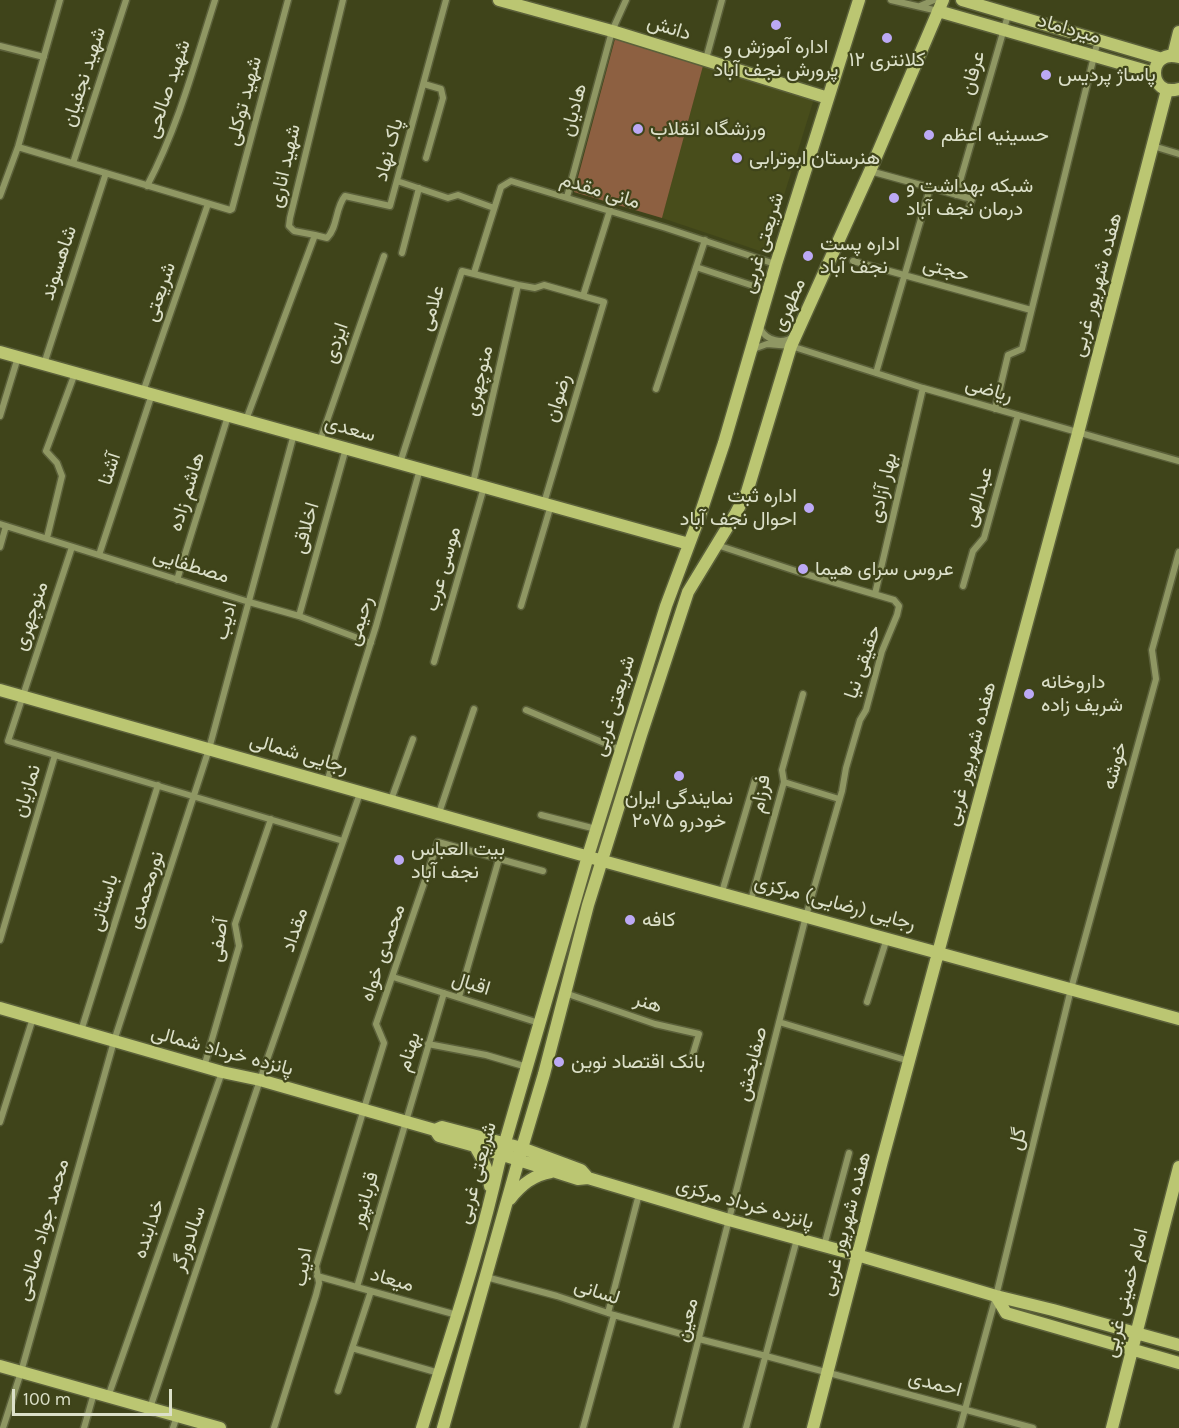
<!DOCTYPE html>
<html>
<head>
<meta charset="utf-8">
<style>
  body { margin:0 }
  #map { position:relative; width:1179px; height:1428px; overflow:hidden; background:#3f441a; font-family:Karla,sans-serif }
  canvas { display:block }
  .scale { position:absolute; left:12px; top:1389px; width:160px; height:27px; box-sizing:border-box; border:3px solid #dce0c9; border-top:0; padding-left:8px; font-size:18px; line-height:21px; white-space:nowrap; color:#dce0c9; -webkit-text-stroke:4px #3f441a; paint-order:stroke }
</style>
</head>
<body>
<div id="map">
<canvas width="1179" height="1428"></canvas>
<div class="scale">100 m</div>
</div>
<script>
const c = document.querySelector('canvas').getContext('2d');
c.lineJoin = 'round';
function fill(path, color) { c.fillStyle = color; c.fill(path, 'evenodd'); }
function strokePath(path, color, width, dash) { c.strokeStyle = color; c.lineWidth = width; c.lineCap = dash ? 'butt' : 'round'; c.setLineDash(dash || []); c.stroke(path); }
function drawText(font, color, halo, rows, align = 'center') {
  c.font = font + ' Karla,Vazirmatn,sans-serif'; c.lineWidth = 4.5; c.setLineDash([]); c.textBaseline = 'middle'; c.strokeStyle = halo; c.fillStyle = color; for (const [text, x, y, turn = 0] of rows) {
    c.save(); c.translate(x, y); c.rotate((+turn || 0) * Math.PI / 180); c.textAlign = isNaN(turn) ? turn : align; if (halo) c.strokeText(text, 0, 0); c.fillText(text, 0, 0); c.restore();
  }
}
const built = new Path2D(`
  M703,66L814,99L766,253L662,218Z`);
const green = new Path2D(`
  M615,39L703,66L662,218L574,192Z`);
const street = new Path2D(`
  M891,0L938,11
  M920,6L934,0
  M0,46L44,57
  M706,59L722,0
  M424,84L441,89L443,98L426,158
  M1153,146L1179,154
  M18,147L230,210L232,209L288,0
  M73,163L126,0
  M870,171L972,199L968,211
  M397,181L448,198L458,195L494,208
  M147,186C178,127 195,63 215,0
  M956,195L1008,15
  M0,196L18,147L60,0
  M567,197L612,31L626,0
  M315,235L327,238C338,227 335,208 345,196L390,206L446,0
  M402,253L419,188
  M853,261L1031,310
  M696,267L769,291
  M474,273L501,187L511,181L666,228L775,264
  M583,296L610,210
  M760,328C766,341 783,345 794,336
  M752,352L756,348L767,344L791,346L923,388L1179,461
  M44,364L106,173
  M876,373L930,188
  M656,389L705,240
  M143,392L208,204
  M995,409L1008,355L1022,349L1098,40
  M0,416L18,357
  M246,420L315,235L294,231L289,226L290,218L343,0
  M320,441L384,256
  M400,463L462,271L518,285L535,288L544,285L604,302L544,503
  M473,483L518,285
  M0,524L249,602L299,616L371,643
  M47,538L62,476L57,463L46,451L75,373
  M0,547L6,526
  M72,547L8,741L343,841
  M99,555L152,394
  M177,580L228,416
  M963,586L973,551L984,538L1018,415
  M875,594L923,388
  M521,606L551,505
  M299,616L346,448
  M434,662L484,487
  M526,710L621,750
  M327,782L376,626L420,469
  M784,782L839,799
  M391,800L413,739
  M439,813L474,709
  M541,815L596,829
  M722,892L755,780
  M751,900L784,782L782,770L803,694
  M0,940L55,755
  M393,977L539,1023
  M565,993L655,1024L699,1034L692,1057
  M459,997L499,859
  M867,1002L887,938
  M779,1022L909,1061
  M81,1031L158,785
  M428,1044L486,1055L527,1067
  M204,1067L239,946L235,924L271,819
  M0,1122L33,1018
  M824,1246L849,1153
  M317,1276L457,1315
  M486,1277L557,1296L614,1315L699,1339L766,1356L1033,1428
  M357,1287L444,993
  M608,1313L639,1194
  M352,1348L439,1373
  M338,1391L371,1291
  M108,1397L222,1072
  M150,1408L260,1080L360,793
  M3,1428L21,1372L114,1041L209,749L294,434
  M84,1428L94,1393
  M173,1428L177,1416
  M274,1428L316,1295L319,1283L316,1266L384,1043L376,1024L438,842L543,871
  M583,1428L614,1315
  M676,1428L806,916L842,791L846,768L860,720L866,710L882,651L897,615L899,606L894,600L802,573L717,545
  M746,1428L797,1239
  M960,1428L996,1296L1071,989L1156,679L1152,650L1179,552`);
const secondary = new Path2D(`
  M499,0L612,31L828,98
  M962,0L1162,59
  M938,11L1154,73
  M1173,56L1179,32
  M1179,57C1147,48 1147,98 1179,89
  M0,352L689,544
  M0,690L603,861L1179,1019
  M0,1008L222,1072L260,1080L435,1130L442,1127L522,1148L581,1170L588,1178
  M435,1130L439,1136L475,1146L578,1179L588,1178L729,1220L857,1255L996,1296L1053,1310L1179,1345
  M475,1146C483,1159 489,1171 490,1186
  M510,1199C521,1185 533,1175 551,1172
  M996,1296L1006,1313L1179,1363
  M0,1366L220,1428
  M422,1428C449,1340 479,1253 499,1163L588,856L666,606L700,515L724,443L776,264L859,0
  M443,1428L522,1148L544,1074L588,905L641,735L688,592L736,513L747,492L791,346L870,171L943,0
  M813,1428L882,1161L1078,433L1167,90
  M1112,1428L1179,1167`);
const markers = [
  [776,25,6,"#bca9f5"],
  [887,38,6,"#bca9f5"],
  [1046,75,6,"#bca9f5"],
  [638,129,6,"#bca9f5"],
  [929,135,6,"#bca9f5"],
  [737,158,6,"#bca9f5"],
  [894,198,6,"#bca9f5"],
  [808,256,6,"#bca9f5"],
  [809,508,6,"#bca9f5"],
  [803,569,6,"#bca9f5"],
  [1029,694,6,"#bca9f5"],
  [679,776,6,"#bca9f5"],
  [399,860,6,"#bca9f5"],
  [630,920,6,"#bca9f5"],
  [559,1062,6,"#bca9f5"]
];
const streetNames = [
  ["دانش",669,28,17],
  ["میرداماد",1069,29,16],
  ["عرفان",973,73,-74],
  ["شهید نجفیان",84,77,-72],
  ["شهید صالحی",168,89,-71],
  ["شهید توکلی",244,101,-75],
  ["هادیان",574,110,-75],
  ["پاک نهاد",389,150,-75],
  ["شهید اناری",285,166,-77],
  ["مانی مقدم",600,191,17],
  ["شریعتی غربی",763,243,-73],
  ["شاهسوند",59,263,-72],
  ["حجتی",946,270,15],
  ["هفده شهریور غربی",1097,285,-75],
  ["شریعتی",160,292,-71],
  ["مطهری",789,305,-66],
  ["علامی",432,308,-72],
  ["ایزدی",336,343,-71],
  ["منوچهری",479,381,-77],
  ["ریاضی",989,390,16],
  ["رضوان",558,398,-73],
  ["سعدی",350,429,16],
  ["آشنا",110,469,-72],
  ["بهار آزادی",883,488,-77],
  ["هاشم زاده",187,492,-73],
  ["عبدالهی",978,497,-73],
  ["اخلاقی",306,528,-74],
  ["مصطفایی",191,566,17],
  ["موسی عرب",443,569,-74],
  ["منوچهری",31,616,-71],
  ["ادیب",226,621,-75],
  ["رحیمی",360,621,-73],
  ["حقیقی نیا",863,662,-71],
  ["شریعتی غربی",614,706,-73],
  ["رجایی شمالی",299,754,16],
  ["هفده شهریور غربی",971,754,-75],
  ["خوشه",1115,766,-75],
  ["نمازیان",27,791,-73],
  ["فرزام",761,794,-80],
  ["نورمحمدی",146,890,-72],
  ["باستانی",104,903,-73],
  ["رجایی (رضایی) مرکزی",835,903,15],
  ["مقداد",295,930,-71],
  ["آصفی",219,940,-82],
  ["محمدی خواه",383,953,-71],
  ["اقبال",471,984,17],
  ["هنر",648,1003,18],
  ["پانزده خرداد شمالی",222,1051,15],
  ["بهنام",409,1052,-73],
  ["صفابخش",752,1064,-76],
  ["گل",1018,1139,-76],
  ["شریعتی غربی",477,1173,-75],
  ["قربانپور",365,1200,-74],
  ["پانزده خرداد مرکزی",745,1204,16],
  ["هفده شهریور غربی",846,1224,-75],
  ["خدابنده",149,1229,-71],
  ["محمد جواد صالحی",43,1230,-74],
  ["سالدورگر",189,1239,-71],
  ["ادیب",303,1267,-81],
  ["میعاد",392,1280,16],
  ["لسانی",597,1292,18],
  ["امام خمینی غربی",1126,1293,-76],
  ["معین",687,1320,-76],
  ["احمدی",935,1384,15]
];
const poiNames = [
  ["اداره آموزش و",776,47,"center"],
  ["پرورش نجف آباد",776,70,"center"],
  ["کلانتری ۱۲",887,60,"center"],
  ["پاساژ پردیس",1058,75],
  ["ورزشگاه انقلاب",650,129],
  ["حسینیه اعظم",941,135],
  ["هنرستان ابوترابی",749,158],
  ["شبکه بهداشت و",906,186],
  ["درمان نجف آباد",906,209],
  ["اداره پست",820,244],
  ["نجف آباد",820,267],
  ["اداره ثبت",797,496,"right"],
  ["احوال نجف آباد",797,519,"right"],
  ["عروس سرای هیما",815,569],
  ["داروخانه",1041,682],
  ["شریف زاده",1041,705],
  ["نمایندگی ایران",679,798,"center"],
  ["خودرو ۲۰۷۵",679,821,"center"],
  ["بیت العباس",411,849],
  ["نجف آباد",411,872],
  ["کافه",642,920],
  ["بانک اقتصاد نوین",571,1062]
];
fill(built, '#484d1b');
fill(green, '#8d6041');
strokePath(street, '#5b603a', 9);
strokePath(secondary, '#5b603a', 15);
strokePath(street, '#8f9763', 6);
strokePath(secondary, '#bbc672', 12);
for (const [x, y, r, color] of markers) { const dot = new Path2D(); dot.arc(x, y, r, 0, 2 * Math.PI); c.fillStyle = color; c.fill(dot); strokePath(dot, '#3f441a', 2); }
drawText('20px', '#dce0c9', '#3f441a', streetNames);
drawText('20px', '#dce0c9', '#3f441a', poiNames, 'left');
</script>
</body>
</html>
